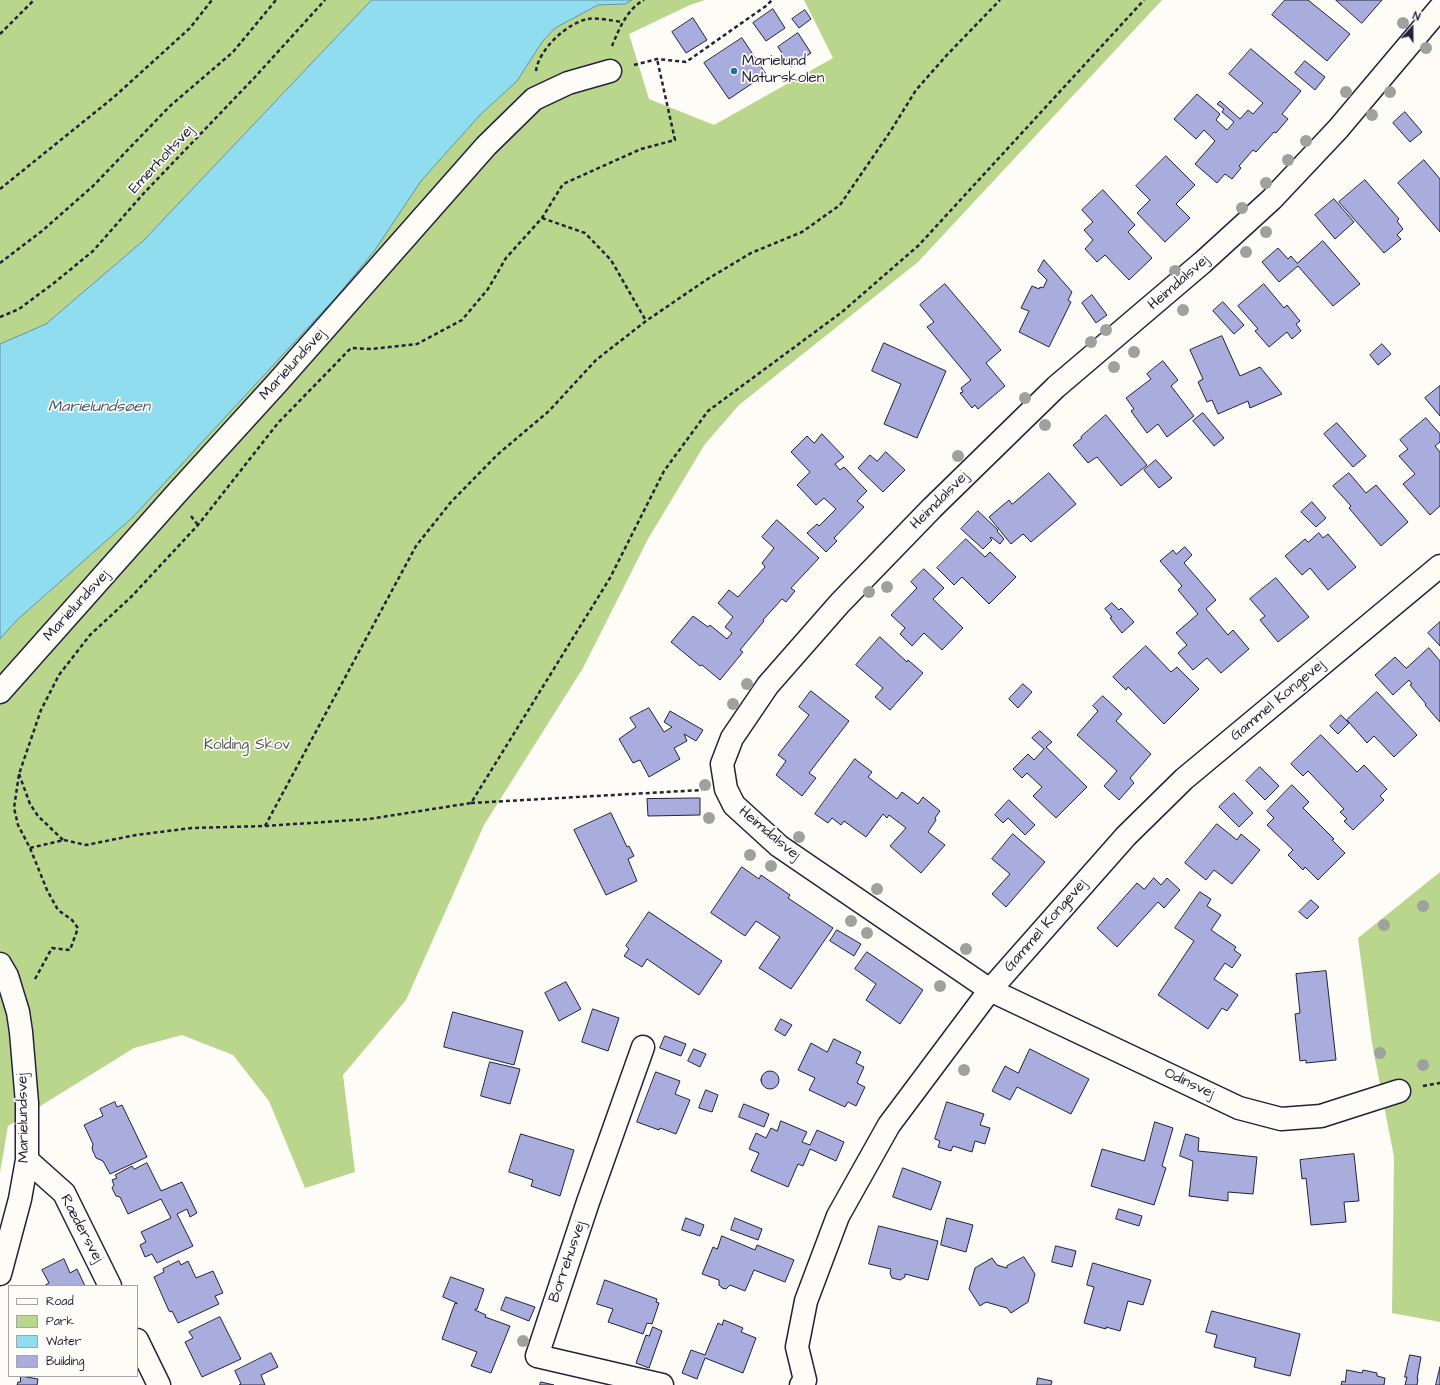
<!DOCTYPE html>
<html>
<head>
<meta charset="utf-8">
<style>
  body { margin:0 }
  #map { position:relative; width:1440px; height:1385px; overflow:hidden; background:#fdfcf7; font-family:"Architects Daughter",sans-serif }
  canvas { display:block }
  .legend { position:absolute; left:8px; top:1285px; width:130px; height:92px; box-sizing:border-box; background:#fdfcf7; border:1px solid #a5a5ac; margin:0; padding:5px 7px; list-style:none; font-size:12px; color:#22223b }
  .legend li { display:flex; align-items:center; gap:8px; height:20px }
  .legend b { width:20px; border:1px solid #a5a5ac }
  .north { position:absolute; left:1392px; top:8px; width:40px; height:40px; -webkit-text-stroke:3px #fdfcf7; paint-order:stroke; rotate:21deg; font-size:11px; font-weight:700; line-height:16px; text-align:center; color:#22223b }
  .north::after { content:''; display:block; margin:auto; width:14px; height:18px; background:#22223b; clip-path:polygon(50% 0,100% 100%,50% 72%,0 100%) }
</style>
</head>
<body>
<div id="map">
<canvas width="1440" height="1385"></canvas>
<ul class="legend">
<li><b style="height:5px;background:#fdfcf7"></b>Road</li>
<li><b style="height:11px;background:#bad58c"></b>Park</li>
<li><b style="height:11px;background:#8fddee"></b>Water</li>
<li><b style="height:11px;background:#a9adde"></b>Building</li>
</ul>
<div class="north">N</div>
</div>
<script>
const c = document.querySelector('canvas').getContext('2d');
c.lineJoin = 'round';
function fill(path, color) { c.fillStyle = color; c.fill(path, 'evenodd'); }
function strokePath(path, color, width, dash) { c.strokeStyle = color; c.lineWidth = width; c.lineCap = dash ? 'butt' : 'round'; c.setLineDash(dash || []); c.stroke(path); }
function drawText(font, color, halo, rows, align = 'center') {
  c.font = font + ' "Architects Daughter",sans-serif'; c.lineWidth = 3.5; c.setLineDash([]); c.textBaseline = 'middle'; c.strokeStyle = halo; c.fillStyle = color; for (const [text, x, y, turn = 0] of rows) {
    c.save(); c.translate(x, y); c.rotate((+turn || 0) * Math.PI / 180); c.textAlign = isNaN(turn) ? turn : align; if (halo) c.strokeText(text, 0, 0); c.fillText(text, 0, 0); c.restore();
  }
}
const green = new Path2D(`
  M0,0H372L143,241L46,324L0,344Z
  M632,0H705L690,5L629,34L649,99L714,125L833,58L804,0H1162L918,262L739,405L705,444L648,539L583,668L484,825L406,1000L343,1075L355,1172L305,1188L269,1101L233,1055L182,1035L134,1048L8,1126L0,1173V639L16,621L133,517L338,295L375,250L421,181L480,115L517,81L542,42L555,28L598,5L625,4Z
  M1440,872V1322L1392,1313L1394,1157L1372,1043L1358,938Z`);
const water = new Path2D(`
  M372,0H632L625,4L598,5L555,28L542,42L517,81L480,115L421,181L375,250L338,295L133,517L16,621L0,639V344L46,324L143,241Z`);
const building = new Path2D(`
  M1285,0H1308L1350,34L1327,61L1272,15Z
  M1336,0H1382L1362,23Z
  M773,9L785,28L766,41L753,23Z
  M805,10L811,19L799,28L792,19Z
  M693,18L707,40L686,53L672,32Z
  M798,33L811,53L791,67L778,47Z
  M742,38L766,74L729,99L704,63Z
  M1251,49L1301,91L1282,114L1288,119L1276,133L1274,132L1256,152L1253,150L1239,166L1241,168L1232,179L1225,174L1217,183L1195,164L1215,141L1204,130L1196,139L1174,119L1197,94L1220,114L1216,120L1227,130L1234,122L1222,112L1224,109L1217,104L1220,101L1240,119L1248,110L1253,114L1263,103L1229,74Z
  M1305,61L1325,77L1315,90L1295,73Z
  M1405,112L1422,132L1410,142L1393,123Z
  M1166,156L1195,185L1176,204L1190,218L1165,242L1137,213L1150,200L1136,186Z
  M1424,160L1440,179V232L1398,183Z
  M1365,180L1399,219L1397,221L1403,229L1397,235L1401,239L1384,253L1339,202Z
  M1103,190L1135,225L1128,232L1152,258L1129,280L1105,255L1097,262L1085,249L1093,240L1084,230L1093,222L1082,210Z
  M1334,199L1354,222L1335,239L1315,215Z
  M1323,241L1360,284L1333,306L1298,266L1279,282L1262,262L1278,248L1288,259L1291,256L1297,263Z
  M1044,260L1072,292L1068,300L1071,302L1049,347L1019,332L1029,311L1021,308L1032,286L1039,289L1040,287L1043,288L1047,280L1038,271Z
  M945,284L1001,350L986,363L1005,386L978,409L975,405L972,408L960,393L963,392L961,388L971,380L927,327L934,322L920,305Z
  M1264,284L1284,308L1287,305L1300,321L1296,324L1301,331L1292,339L1287,332L1269,347L1255,331L1258,329L1238,306Z
  M1092,295L1107,315L1096,323L1082,303Z
  M1223,302L1244,325L1234,334L1213,311Z
  M1222,336L1240,376L1260,367L1282,394L1250,408L1248,401L1218,414L1212,400L1207,402L1198,382L1203,379L1190,350Z
  M884,343L946,371L917,438L884,424L901,384L872,371Z
  M1382,344L1391,354L1378,365L1370,355Z
  M1163,361L1178,380L1171,386L1194,416L1167,437L1158,424L1147,433L1131,411L1134,409L1126,398L1151,379L1147,374Z
  M1440,386V416L1425,398Z
  M1203,413L1224,438L1214,446L1193,421Z
  M1106,415L1147,465L1121,486L1097,457L1088,463L1073,445L1082,438L1081,437Z
  M1426,418L1440,434V442L1435,446L1440,452V506L1430,515L1403,484L1415,474L1399,456L1408,449L1400,440Z
  M1337,423L1366,456L1353,467L1324,434Z
  M822,434L844,457L835,464L840,470L844,467L867,491L857,501L864,507L834,538L837,541L826,552L807,533L817,524L819,526L836,509L824,498L816,505L797,485L810,472L791,452L807,436L814,443Z
  M886,452L905,470L883,492L858,468L870,455L877,461Z
  M1156,460L1172,478L1159,488L1144,470Z
  M1049,473L1076,504L1031,542L1023,534L1011,544L989,517L1009,500L1012,504Z
  M1349,473L1366,493L1376,485L1408,522L1381,546L1349,508L1351,506L1333,486Z
  M1312,502L1326,518L1316,527L1301,512Z
  M978,511L998,530L997,531L1004,539L1000,544L991,537L990,538L992,540L983,549L961,529Z
  M777,520L819,558L791,588L795,591L786,602L782,599L763,620L764,621L740,650L743,652L720,680L702,665L700,666L671,642L693,616L708,627L710,625L727,639L732,633L725,627L733,617L718,603L729,590L738,597L765,567L762,563L774,548L762,537Z
  M1319,533L1323,538L1328,534L1356,567L1328,590L1310,568L1302,575L1285,556L1305,539L1308,542Z
  M966,539L985,557L990,552L1016,577L989,604L962,577L954,585L937,568Z
  M1185,547L1192,555L1184,563L1216,600L1206,609L1228,635L1233,630L1249,649L1221,673L1207,658L1193,670L1178,653L1187,645L1176,633L1198,614L1178,590L1182,586L1160,561L1173,550L1176,554Z
  M924,569L944,588L933,599L963,628L942,650L924,633L912,646L900,634L905,628L891,615L917,588L911,582Z
  M1276,578L1309,617L1278,642L1260,620L1265,616L1250,599Z
  M1112,603L1119,610L1121,608L1134,622L1122,633L1110,618L1112,617L1105,609Z
  M1440,622V646L1428,633Z
  M880,637L907,662L908,660L923,673L890,710L875,697L883,688L856,665Z
  M1146,646L1171,672L1177,667L1199,689L1164,724L1128,687L1126,690L1113,677Z
  M1429,648L1440,661V722L1425,705L1426,704L1410,685L1412,684L1409,680L1393,695L1375,675L1395,657L1406,668Z
  M1023,684L1032,692L1018,708L1009,699Z
  M811,691L849,721L809,773L816,778L802,796L776,775L786,761L778,755L809,715L799,707Z
  M1377,692L1417,735L1394,757L1374,736L1367,743L1347,720Z
  M1103,696L1122,714L1116,721L1151,754L1130,778L1134,783L1119,800L1104,786L1117,771L1077,735L1098,711L1093,706Z
  M649,708L664,732L672,727L664,722L670,711L703,730L696,741L684,734L687,741L674,748L680,759L649,777L640,760L633,763L619,739L636,727L630,718Z
  M1341,715L1349,723L1338,734L1330,726Z
  M1040,731L1052,742L1046,747L1087,787L1056,818L1033,796L1042,787L1027,773L1022,778L1013,769L1028,754L1034,760L1044,749L1032,738Z
  M1321,735L1357,772L1364,765L1387,789L1380,796L1384,800L1353,830L1344,821L1347,819L1340,812L1344,809L1308,771L1303,776L1291,764Z
  M855,759L872,772L868,777L897,799L902,792L918,804L923,797L940,811L935,818L936,820L928,832L945,845L921,873L890,846L906,828L889,815L887,818L883,814L866,837L844,821L841,825L832,818L828,823L815,814Z
  M1260,767L1279,786L1265,800L1246,781Z
  M1292,785L1309,802L1303,808L1334,839L1332,840L1345,853L1318,880L1305,867L1303,870L1288,855L1293,850L1267,825L1274,818L1267,811Z
  M1234,793L1253,813L1239,827L1219,807Z
  M696,798H700V815L648,816L647,799Z
  M1009,800L1035,825L1025,835L1008,818L1003,823L995,815Z
  M611,813L627,847L629,846L634,856L628,859L637,881L606,895L574,830Z
  M1217,824L1237,840L1241,834L1260,850L1232,884L1214,870L1206,880L1185,863Z
  M1013,834L1045,862L1006,907L992,894L1010,874L992,859Z
  M742,867L759,879L761,875L790,895L788,898L833,928L791,989L759,968L780,937L756,921L745,936L711,913Z
  M1154,878L1161,885L1167,878L1180,890L1164,908L1158,902L1117,947L1097,928L1137,883L1144,889Z
  M1200,892L1211,899L1207,906L1221,915L1211,930L1236,947L1234,950L1241,955L1232,968L1225,963L1214,979L1238,995L1227,1011L1222,1008L1208,1029L1158,995L1194,941L1175,928Z
  M1311,900L1319,907L1307,919L1299,912Z
  M649,912L722,961L699,995L647,959L642,967L624,956L629,949L626,946Z
  M837,930L861,944L854,956L830,941Z
  M867,952L923,990L900,1024L866,1000L876,984L855,969Z
  M1326,971L1336,1060L1306,1063V1060L1300,1061L1295,1014L1300,1013L1296,974Z
  M566,982L581,1009L559,1021L545,993Z
  M593,1009L619,1018L608,1051L582,1042Z
  M453,1012L523,1031L514,1065L444,1047Z
  M781,1019L792,1025L785,1036L775,1030Z
  M665,1036L686,1044L681,1056L660,1048Z
  M834,1039L861,1052L856,1063L864,1067L857,1083L865,1087L856,1106L848,1102L845,1107L809,1090L815,1078L798,1070L811,1043L827,1052Z
  M694,1049L706,1054L700,1067L688,1061Z
  M1030,1049L1089,1079L1071,1114L1017,1087L1010,1100L992,1091L1005,1066L1018,1073Z
  M490,1062L520,1069L510,1104L481,1096Z
  M761 1080a9 9 0 1 1 18 0a9 9 0 1 1-18 0Z
  M656,1072L680,1081L675,1094L690,1100L676,1134L660,1128L659,1130L637,1122Z
  M706,1090L718,1095L712,1112L699,1108Z
  M115,1102L117,1107L122,1105L147,1157L110,1174L103,1161L96,1158L92,1149L93,1144L84,1125L103,1116L100,1109Z
  M947,1102L984,1114L980,1125L990,1128L985,1144L975,1141L972,1152L953,1146L951,1151L938,1147L940,1141L935,1139Z
  M744,1104L769,1114L764,1127L739,1117Z
  M781,1121L807,1132L802,1142L810,1145L817,1130L844,1142L836,1161L810,1149L803,1166L798,1164L788,1187L751,1171L759,1153L749,1149L756,1133L766,1138L771,1128L777,1131Z
  M1155,1122L1173,1128L1162,1166L1166,1168L1154,1205L1091,1186L1102,1149L1144,1161Z
  M521,1134L574,1150L560,1196L531,1186L533,1180L509,1172Z
  M1186,1134L1199,1138L1198,1151L1257,1157L1253,1194L1228,1192V1201L1189,1196L1193,1161L1180,1156Z
  M1354,1154L1359,1201L1344,1202L1346,1222L1311,1225L1306,1178L1302,1179L1300,1160Z
  M147,1163L161,1191L182,1182L197,1213L190,1217L187,1209L177,1214L193,1246L157,1263L152,1254L145,1257L140,1245L146,1242L141,1232L171,1218L161,1199L128,1214L120,1197L116,1196L112,1188L114,1185L112,1180L117,1178L115,1175L132,1166L134,1169Z
  M903,1168L941,1182L931,1210L893,1197Z
  M1119,1209L1142,1216L1139,1226L1116,1219Z
  M686,1218L704,1225L700,1236L682,1230Z
  M735,1218L762,1229L758,1240L731,1230Z
  M947,1218L973,1225L966,1252L941,1245Z
  M879,1226L938,1241L928,1280L905,1274V1277L900,1280L892,1278L890,1273L891,1269L869,1264Z
  M722,1236L755,1250L757,1245L794,1260L785,1282L754,1270L745,1291L730,1285L726,1289L722,1288L719,1285V1280L702,1274L713,1247L717,1249Z
  M1056,1246L1076,1251L1072,1267L1052,1262Z
  M1024,1257L1035,1274L1028,1302L1011,1313L1007,1308L986,1302L980,1306L969,1289L975,1268L992,1258L997,1265L1007,1268V1266Z
  M64,1259L70,1273L77,1269L85,1286H44L49,1283L42,1270Z
  M179,1261L181,1265L188,1261L196,1278L213,1271L223,1293L215,1296L219,1304L178,1323L172,1311L170,1312L169,1311L154,1277L164,1272L163,1269Z
  M1093,1263L1151,1280L1143,1305L1128,1301L1120,1331L1106,1327V1329L1084,1323L1094,1287L1087,1285Z
  M451,1277L484,1289L477,1309H475V1310L486,1315L485,1317L510,1326L491,1373L471,1366L477,1352L442,1339L455,1303L457,1304V1303L443,1297Z
  M605,1280L657,1299L656,1302L659,1303L652,1324L647,1323L643,1334L608,1322L613,1309L597,1304Z
  M506,1297L535,1307L529,1321L501,1310Z
  M1212,1311L1300,1334L1290,1376L1254,1367L1256,1358L1214,1347L1217,1335L1206,1332Z
  M220,1317L241,1359L202,1377L185,1342L193,1338L189,1332Z
  M724,1320L743,1328L741,1332L756,1338L743,1373L705,1358L697,1379L682,1373L691,1350L705,1355L718,1323L722,1325Z
  M653,1327L662,1331L649,1368L636,1363L646,1335L649,1336Z
  M271,1353L278,1367L261,1375L265,1385H239L241,1384L235,1371Z
  M1410,1355L1421,1357L1417,1379H1418L1417,1385H1405L1407,1377H1405Z
  M1440,1367V1385H1436Z
  M1347,1370L1362,1373L1363,1370L1377,1373V1376L1385,1378L1384,1385H1341L1342,1381L1345,1382Z
  M21,1376L38,1379L37,1385H17L18,1382H20Z
  M1038,1378L1052,1381L1051,1385H1037Z
  M541,1382L554,1385H540Z`);
const path = new Path2D(`
  M0,34L34,0
  M612,46C619,29 627,9 644,0
  M634,65L657,59L686,62L766,6L772,0
  M536,71C539,49 567,23 588,19C597,17 613,21 622,22
  M0,189L114,97L190,28L212,0
  M542,218L585,233L611,260L646,321
  M0,263L42,231L93,186L170,106L233,52L276,0
  M0,317L19,309L54,283L93,251L144,193L255,77L325,0
  M191,516L198,525
  M19,774L30,804L38,816L63,840
  M471,803L702,790
  M265,826L416,546L451,502L497,455L549,411L596,360L646,321L706,280L751,253L802,232L840,205L890,132L916,90L946,56L1000,0
  M30,848L64,840L86,845L136,835L192,828L265,826L369,819L471,803L610,578L664,471L708,411L842,312L919,245L1144,0
  M35,979L52,948L70,950L78,928L72,920L58,910L47,890L30,848L18,825L14,808L19,774L41,710L59,675L90,635L132,596L198,525L278,423L351,348L371,349L417,344L462,320L488,289L506,258L542,218L563,184L641,149L675,140L657,59
  M1423,1086L1440,1083`);
const minor = new Path2D(`
  M0,692L176,494L277,383L486,146L534,99L568,83L610,71
  M0,964L7,976L18,1012L21,1032L27,1103V1160L20,1199L0,1274
  M643,1047L588,1202L537,1356L662,1385
  M1399,1091L1321,1116L1281,1119L1239,1108L990,990L779,846L734,805L726,789L722,764L732,738L768,685L840,603L932,508L1056,387L1203,262L1272,199L1338,129L1440,8
  M27,1160L64,1193L110,1286
  M137,1340L159,1385
  M801,1385L805,1380L797,1347L806,1301L838,1216L889,1125L990,990L1126,836L1184,779L1440,566`);
const trees = [
  [1403,23],
  [1426,48],
  [1346,92],
  [1390,92],
  [1372,115],
  [1306,141],
  [1288,160],
  [1266,183],
  [1242,208],
  [1266,232],
  [1246,252],
  [1175,271],
  [1183,310],
  [1106,330],
  [1091,342],
  [1134,352],
  [1114,367],
  [1025,398],
  [1045,425],
  [958,456],
  [887,587],
  [869,592],
  [747,684],
  [733,704],
  [705,785],
  [709,818],
  [799,837],
  [750,855],
  [771,866],
  [877,889],
  [1423,906],
  [851,921],
  [1384,925],
  [867,933],
  [966,949],
  [940,986],
  [1380,1053],
  [1423,1065],
  [964,1070],
  [523,1341]
];
const markers = [
  [734,71,4,"#1f6fb2"]
];
const poiNames = [
  ["Marielund",742,62],
  ["Naturskolen",742,79]
];
const streetNames = [
  ["Emerholtsvej",162,160,-47],
  ["Heimdalsvej",1179,283,-41],
  ["Marielundsvej",293,365,-48],
  ["Heimdalsvej",940,501,-45],
  ["Marielundsvej",77,606,-48],
  ["Gammel Kongevej",1278,701,-40],
  ["Heimdalsvej",769,834,40],
  ["Gammel Kongevej",1046,926,-49],
  ["Odinsvej",1189,1084,25],
  ["Marielundsvej",24,1118,-91],
  ["Rædersvej",81,1229,62],
  ["Borrehusvej",568,1262,-71]
];
const parkNames = [
  ["Kolding Skov",247,746]
];
const waterNames = [
  ["Marielundsøen",99,408]
];
fill(green, '#bad58c');
fill(water, '#8fddee');
strokePath(water, '#6392a6', 1);
fill(building, '#a9adde');
strokePath(building, '#22223b', 1);
strokePath(minor, '#22223b', 25);
strokePath(path, '#22223b', 2.5, [4, 3]);
strokePath(minor, '#fdfcf7', 22);
c.fillStyle = '#9ea29d';
for (const [x, y] of trees) { c.beginPath(); c.arc(x, y, 6, 0, 2 * Math.PI); c.fill(); }
for (const [x, y, r, color] of markers) { const dot = new Path2D(); dot.arc(x, y, r, 0, 2 * Math.PI); c.fillStyle = color; c.fill(dot); strokePath(dot, '#fdfcf7', 1.5); }
drawText('15px', '#22223b', '#fdfcf7', poiNames, 'left');
drawText('15px', '#22223b', '#fdfcf7', streetNames);
drawText('15px', '#505853', '#fdfcf7', parkNames);
drawText('italic 16px', '#435a71', '#fdfcf7', waterNames);
</script>
</body>
</html>
